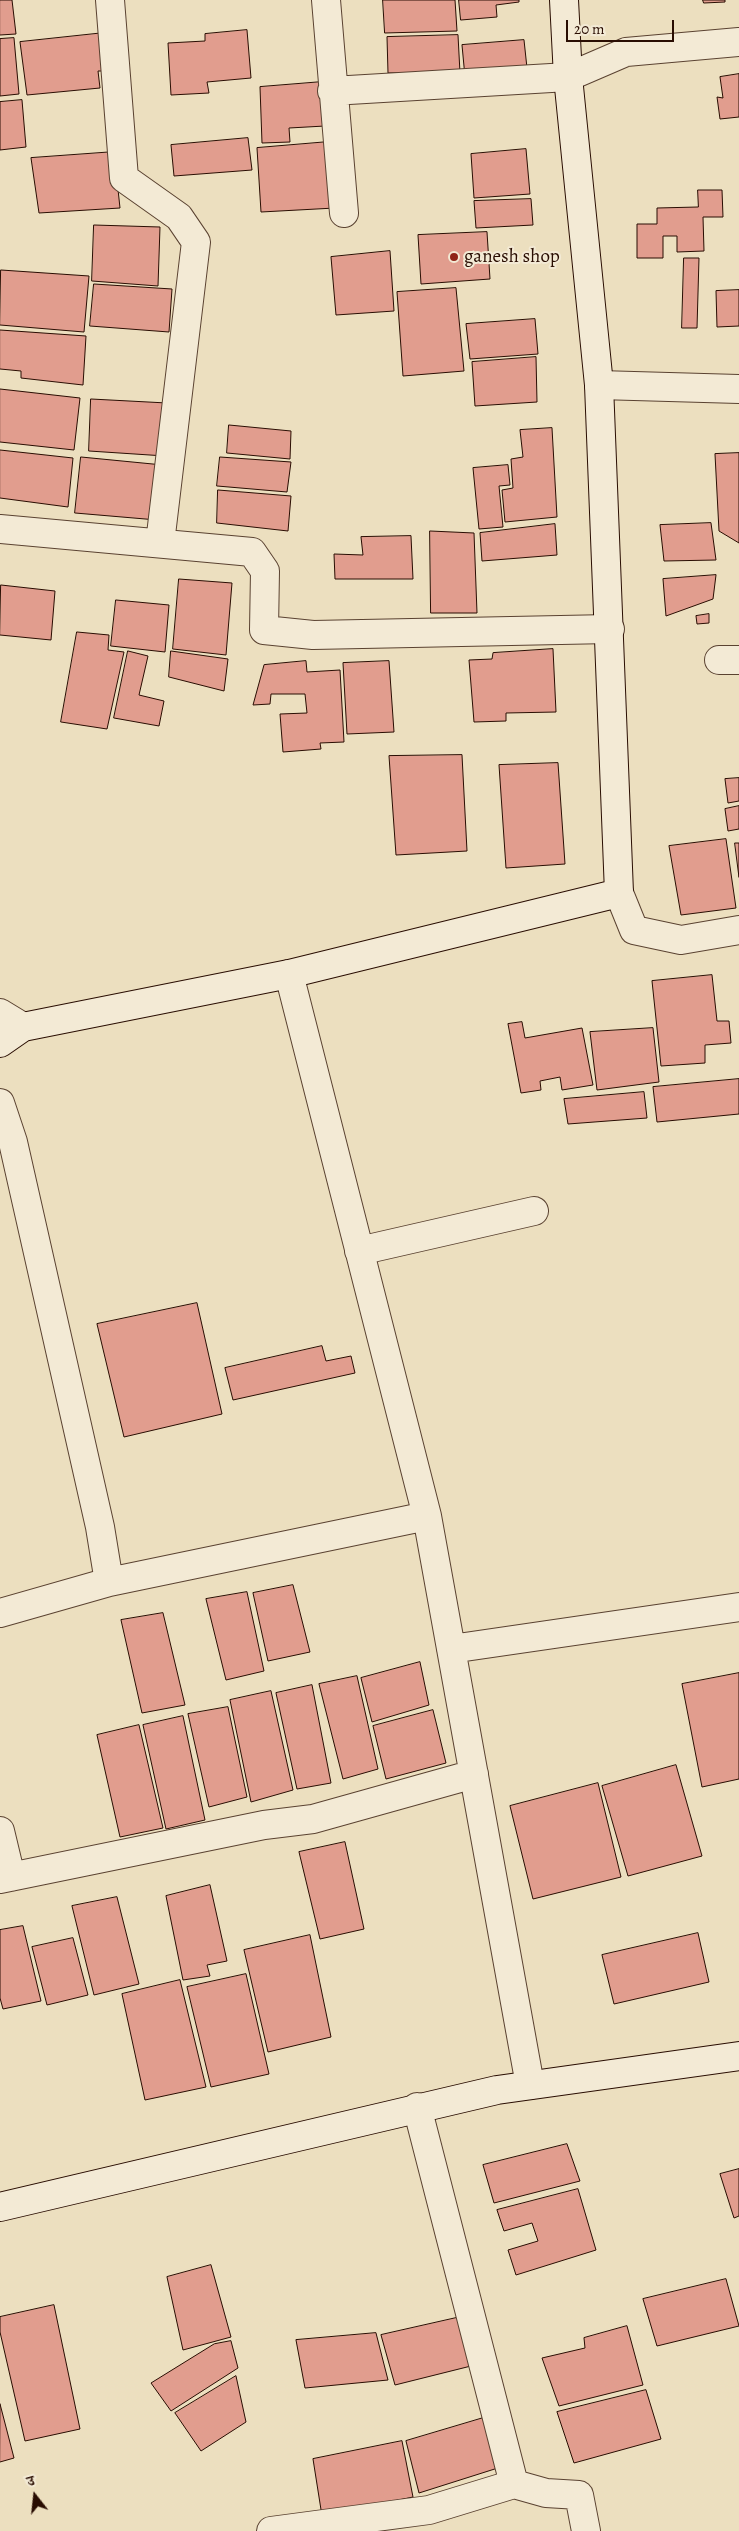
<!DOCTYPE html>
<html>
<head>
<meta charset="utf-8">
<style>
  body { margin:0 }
  #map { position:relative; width:739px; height:2531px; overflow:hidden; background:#ecdfbf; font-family:Alegreya,"Noto Serif Devanagari",serif }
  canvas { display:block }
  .north { position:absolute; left:10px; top:2471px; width:50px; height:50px; -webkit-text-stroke:4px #f3ead5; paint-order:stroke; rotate:344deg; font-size:14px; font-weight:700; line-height:20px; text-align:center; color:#290d02 }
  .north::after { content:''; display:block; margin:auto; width:18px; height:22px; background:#290d02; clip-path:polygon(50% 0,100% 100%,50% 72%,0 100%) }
  .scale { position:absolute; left:566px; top:20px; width:108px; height:22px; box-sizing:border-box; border:2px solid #290d02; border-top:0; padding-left:6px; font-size:15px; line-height:18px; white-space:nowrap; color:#290d02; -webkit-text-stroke:4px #f3ead5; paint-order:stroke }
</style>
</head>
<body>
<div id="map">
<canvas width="739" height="2531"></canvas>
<div class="north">उ</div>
<div class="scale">20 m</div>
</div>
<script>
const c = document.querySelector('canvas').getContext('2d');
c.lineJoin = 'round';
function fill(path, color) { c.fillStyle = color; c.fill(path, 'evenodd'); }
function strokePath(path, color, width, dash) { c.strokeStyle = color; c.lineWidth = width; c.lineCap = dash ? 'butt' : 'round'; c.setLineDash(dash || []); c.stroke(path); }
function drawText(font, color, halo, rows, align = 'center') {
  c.font = font + ' Alegreya,serif'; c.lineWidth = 4; c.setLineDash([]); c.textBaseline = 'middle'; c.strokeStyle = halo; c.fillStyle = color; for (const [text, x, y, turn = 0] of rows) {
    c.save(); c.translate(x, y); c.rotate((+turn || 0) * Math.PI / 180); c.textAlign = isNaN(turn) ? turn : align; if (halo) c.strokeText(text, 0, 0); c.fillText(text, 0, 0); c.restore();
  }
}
const building = new Path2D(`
  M0,0H12L16,34L0,35Z
  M383,0H455L457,31L385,33Z
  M459,0H519V2L496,5L497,17L461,20Z
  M703,0H725V2L704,3Z
  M247,30L251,78L207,82L209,93L171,95L168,43L205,41V34Z
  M104,33L108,71H98L100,88L27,95L20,42Z
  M458,35L460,73H388L387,37Z
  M14,38L19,94L0,96V39Z
  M524,40L527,68L465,77L462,45Z
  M739,74V117L720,119L717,97L723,98L720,77Z
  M322,82L325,126L289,128L290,142L262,143L260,87Z
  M22,100L26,147L0,150V102Z
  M248,138L252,170L174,176L171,145Z
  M328,142L335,208L261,212L257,148Z
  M526,149L530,194L474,198L471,154Z
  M114,152L120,208L39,213L31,158Z
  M698,190H722L723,217H703L704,251L677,252V236H663V258H637V224H657V208L698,207Z
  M531,199L533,225L476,228L474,201Z
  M94,225L160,227L158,286L92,281Z
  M487,232L490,279L421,284L418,235Z
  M390,251L394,311L336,315L331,257Z
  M684,258H699L697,328H682Z
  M1,270L89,276L84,332L0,325Z
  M94,284L172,289L169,332L90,326Z
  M456,288L464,371L403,376L397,292Z
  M739,290V326L717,327L716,291Z
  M535,319L538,354L470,359L466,324Z
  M0,330L86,336L83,385L21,378V371L0,369Z
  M536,357L537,402L475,406L472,362Z
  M0,389L80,398L74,450L0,442Z
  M91,399L167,403L165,456L89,451Z
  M229,425L291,431L290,459L227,453Z
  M552,428L557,517L505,522L502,490L513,488L511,459L523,457L520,430Z
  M0,450L73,458L68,507L0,498Z
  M739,453V543L719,531L715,454Z
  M81,457L163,465L157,520L75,513Z
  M220,457L291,462L287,492L217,486Z
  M508,465L510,485L499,486L503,527L479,529L473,468Z
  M218,490L291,496L288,531L217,523Z
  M711,523L716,560L664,561L660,525Z
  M555,524L557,555L482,561L480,533Z
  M430,531L474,533L477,613H431Z
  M411,536L413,579H335L334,554L363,555L361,537Z
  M716,575L713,599L666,616L663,579Z
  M179,579L232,583L226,655L173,649Z
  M1,585L55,591L51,640L0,635Z
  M116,600L169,605L165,652L111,646Z
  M709,614V623L697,624L696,616Z
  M77,632L109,635L108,650L124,652L107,729L61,722Z
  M553,649L556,712L506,713V721L474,722L469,660L492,659L493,653Z
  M128,651L148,656L139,695L164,701L159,726L114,718Z
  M171,651L228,659L224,691L169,677Z
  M306,661L307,672L340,670L344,742L320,743L321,749L283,752L280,714L307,713L305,694H271L270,704L253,705L264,665Z
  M389,661L394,732L347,734L343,663Z
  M462,755L467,851L396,855L389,756Z
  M558,763L565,864L506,868L499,765Z
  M739,778V801L728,803L725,779Z
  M739,806V829L728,831L725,809Z
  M726,839L736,908L681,915L669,846Z
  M735,843H739V877Z
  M712,975L717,1021H729L731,1043L705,1045V1063L661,1066L652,981Z
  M522,1022L525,1038L582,1028L593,1085L562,1090L560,1077L540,1081L541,1090L521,1093L508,1024Z
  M653,1028L659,1082L597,1090L590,1032Z
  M739,1079V1114L657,1122L653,1087Z
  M644,1092L647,1118L568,1124L564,1099Z
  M197,1303L222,1414L124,1437L97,1324Z
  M322,1346L326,1361L351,1356L355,1373L233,1400L225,1368Z
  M293,1585L310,1652L268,1661L253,1593Z
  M247,1592L264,1671L226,1680L206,1599Z
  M163,1613L185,1705L142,1713L121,1620Z
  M420,1662L429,1705L372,1722L361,1678Z
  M739,1673V1779L702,1787L682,1684Z
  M357,1676L378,1769L343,1779L319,1684Z
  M312,1685L331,1783L297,1789L276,1693Z
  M271,1691L293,1790L251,1802L230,1700Z
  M228,1707L247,1797L209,1807L188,1714Z
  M433,1710L446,1763L386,1779L373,1726Z
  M183,1716L205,1820L166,1829L143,1725Z
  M139,1725L163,1828L120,1837L97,1735Z
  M676,1765L702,1856L628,1876L602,1786Z
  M598,1783L621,1877L533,1899L510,1806Z
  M345,1842L364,1929L320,1939L299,1852Z
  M210,1885L227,1961L207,1965L210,1976L183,1980L166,1896Z
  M117,1897L139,1984L94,1995L72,1906Z
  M23,1926L41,2001L3,2009L0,1998V1930Z
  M698,1933L709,1982L614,2004L602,1955Z
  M310,1935L331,2037L268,2052L244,1950Z
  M73,1938L88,1995L47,2005L32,1947Z
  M246,1974L269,2074L211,2087L187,1987Z
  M180,1980L206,2087L145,2100L122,1994Z
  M567,2144L580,2181L494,2203L483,2165Z
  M739,2169V2216L734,2218L720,2174Z
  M578,2189L596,2250L516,2275L508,2250L538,2241L532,2223L504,2231L497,2210Z
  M211,2265L231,2337L183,2350L167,2277Z
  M726,2279L739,2326L657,2346L643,2299Z
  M54,2305L80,2429L25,2441L0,2332V2317Z
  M465,2316L479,2364L395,2385L381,2335Z
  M627,2326L643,2385L559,2406L542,2358L585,2348L584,2338Z
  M376,2333L388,2380L305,2388L296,2340Z
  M231,2341L238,2368L171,2411L151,2383L214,2344Z
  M236,2376L246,2422L201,2451L175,2413Z
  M646,2390L661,2439L574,2463L557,2412Z
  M0,2404L14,2458L0,2462Z
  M490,2416L501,2467L419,2493L406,2441Z
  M402,2441L413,2497L322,2516L313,2459Z`);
const street = new Path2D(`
  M110,0L124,178L179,217L196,242L160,543
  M326,0L344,213
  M332,91L568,77L626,52L739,42
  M599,385L739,389
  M0,529L252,552L265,571L264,630L313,635L610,629
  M719,660H739
  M619,893L634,930L681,940L739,930
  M0,1013L23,1027
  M0,1103L13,1142L100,1527L109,1582L0,1613
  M359,1251L534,1211
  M427,1516L530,2085
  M109,1582L427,1516L289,974
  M451,1649L739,1607
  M0,1831L11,1877
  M0,1879L264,1825L313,1819L474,1774
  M417,2107L514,2484
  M271,2531L429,2510L514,2484L546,2493L579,2495L586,2531`);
const secondary = new Path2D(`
  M0,1043L23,1027L289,974L619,893L599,385L568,77L564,0
  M0,2207L497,2090L739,2056`);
const markers = [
  [454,257,5,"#8f2418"]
];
const poiNames = [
  ["ganesh shop",464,257]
];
fill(building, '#e19d8e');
strokePath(building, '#290d02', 1);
strokePath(street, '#5a4231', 30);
strokePath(secondary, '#290d02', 30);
strokePath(street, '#f3ead5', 28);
strokePath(secondary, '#f3ead5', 28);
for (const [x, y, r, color] of markers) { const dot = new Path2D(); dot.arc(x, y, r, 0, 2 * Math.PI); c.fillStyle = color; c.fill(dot); strokePath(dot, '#f3ead5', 2); }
drawText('19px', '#290d02', '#f3ead5', poiNames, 'left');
</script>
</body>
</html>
